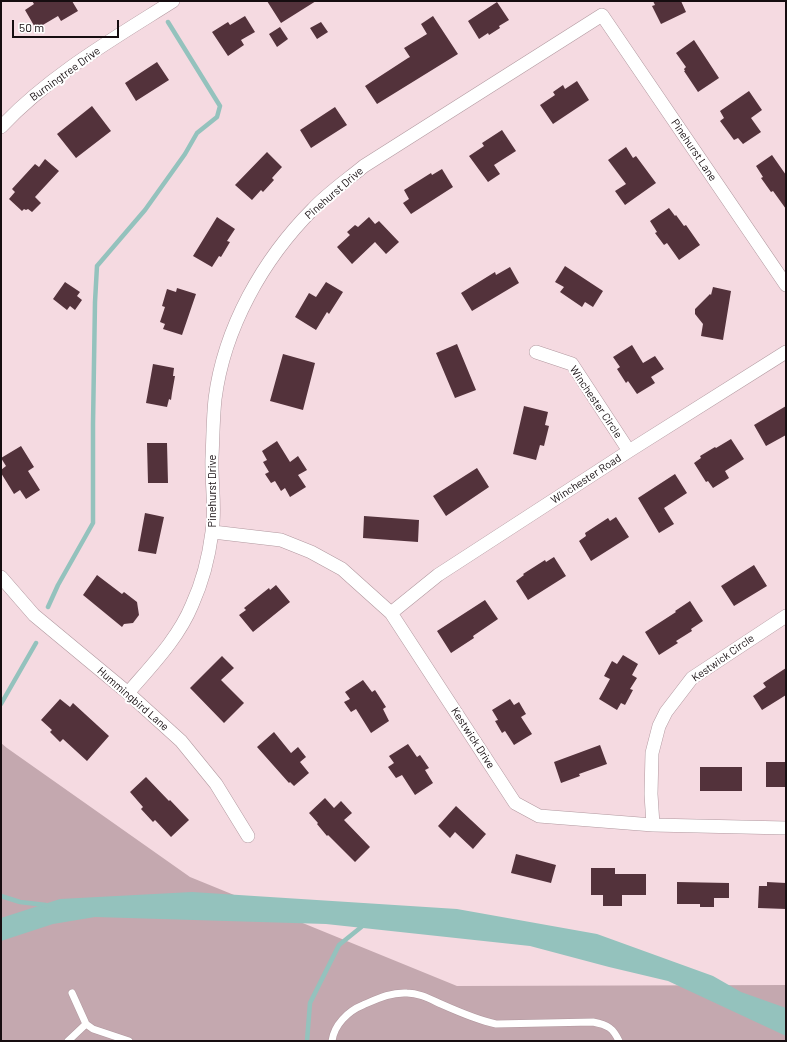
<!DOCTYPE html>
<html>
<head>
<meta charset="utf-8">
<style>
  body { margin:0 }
  #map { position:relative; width:787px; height:1042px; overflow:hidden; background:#f5dae1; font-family:Barlow,sans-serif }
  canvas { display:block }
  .frame { position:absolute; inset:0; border:2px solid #160d10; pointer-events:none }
  .scale { position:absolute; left:12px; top:20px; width:107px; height:18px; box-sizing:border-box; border:2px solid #160d10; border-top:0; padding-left:5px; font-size:12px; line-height:14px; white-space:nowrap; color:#160d10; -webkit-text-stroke:3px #fff; paint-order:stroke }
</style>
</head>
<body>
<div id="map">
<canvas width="787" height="1042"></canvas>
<div class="frame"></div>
<div class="scale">50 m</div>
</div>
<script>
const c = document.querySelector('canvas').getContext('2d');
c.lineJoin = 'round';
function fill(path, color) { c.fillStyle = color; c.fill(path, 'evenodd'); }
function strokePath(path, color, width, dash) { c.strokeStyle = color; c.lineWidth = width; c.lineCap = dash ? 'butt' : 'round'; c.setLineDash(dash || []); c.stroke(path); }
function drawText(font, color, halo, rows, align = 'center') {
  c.font = font + ' Barlow,sans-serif'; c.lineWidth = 4; c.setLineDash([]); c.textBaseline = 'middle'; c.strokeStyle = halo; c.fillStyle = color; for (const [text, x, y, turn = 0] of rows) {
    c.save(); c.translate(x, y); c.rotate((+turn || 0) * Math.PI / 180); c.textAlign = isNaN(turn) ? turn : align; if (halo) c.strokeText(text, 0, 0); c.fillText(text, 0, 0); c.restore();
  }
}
const green = new Path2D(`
  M1,743L7,748L190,877L457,986L786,985V1041H1Z`);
const water = new Path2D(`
  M192,892L457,909L597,934L713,976L741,992L786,1008V1036L668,981L609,967L530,946L326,924L95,917L53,924L1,941V918L60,899Z`);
const stream = new Path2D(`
  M48,607L58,585L93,523V424L95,302L97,266L145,210L185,154L197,133L217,117L220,106L168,22
  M1,704L36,643
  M1,896L20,902L46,905
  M307,1041L310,1003L339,945L365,924`);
const building = new Path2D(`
  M32,1H72L78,11L61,21L58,16L36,29L25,10L34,4Z
  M267,1H316L281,23Z
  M653,1H681L686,12L661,24L652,6L655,5Z
  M497,2L509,20L499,26L500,28L489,35L488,33L479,39L468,21Z
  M245,16L255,32L241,40L244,45L228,56L212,32L228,22L230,25Z
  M433,16L458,54L377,104L365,86L408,58L410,57L404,48L427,34L421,24Z
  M321,22L328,32L317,39L310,28Z
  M280,27L288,39L277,47L269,34Z
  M694,40L719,78L698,92L684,71H685L684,69L686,67L676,53Z
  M157,62L169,80L136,101L125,83Z
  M577,81L589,100L553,124L540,105L555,95L553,92L563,85L565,89Z
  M749,91L762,110L751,118L761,132L743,144L738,138L734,140L720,121L724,118L720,111Z
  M92,106L111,131L76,158L57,134Z
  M335,107L347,125L311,148L300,130Z
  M502,130L516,151L494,165L500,174L488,182L469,156L484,146L482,143Z
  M626,147L633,158L636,156L656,183L625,205L615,191L626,184L608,160Z
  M267,152L282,167L272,178L274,180L263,192L261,190L252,200L235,185Z
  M772,155L786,175V209L773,191L771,192L761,178L763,177L756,166Z
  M45,159L59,171L35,197L41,203L32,212L28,209L26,210L24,209L22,211L9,199L15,192L12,189L35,164L39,167Z
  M442,169L453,187L411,214L403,203L409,199L404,190L431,173L432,175Z
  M669,208L675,216L676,215L684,226L686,225L700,245L679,260L667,243L664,245L655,233L657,232L650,221Z
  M217,217L235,229L227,241L230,242L221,257L219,256L212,267L193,256Z
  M369,217L375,224L379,221L399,242L386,254L375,242L352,264L337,247L350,235L347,232L355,225L358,227Z
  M565,266L603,291L593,307L585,302L582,307L560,292L564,287L555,282Z
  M510,267L519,283L472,311L461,293L495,272L496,275Z
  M65,282L80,292L77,296L82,300L75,310L70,306L67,310L53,299Z
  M326,282L343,292L329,314L327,312L316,330L295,317L309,293L316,297Z
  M713,287L731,291L723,340L701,336L703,324L695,314V309L710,294L711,295Z
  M177,288L196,294L182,335L163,329L165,324L160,322L165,307L162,306L167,289L176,292Z
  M457,344L476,390L455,398L436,353Z
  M632,345L643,363L655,356L664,369L651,377L655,383L637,394L628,381L626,383L617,369L620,367L613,357Z
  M283,354L315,363L303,410L270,401Z
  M153,364L174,368L173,376H175L172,393L171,400L169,399L167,407L146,403Z
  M524,406L548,412L545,425L549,426L544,446L540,445L536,460L513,454Z
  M786,406V435L766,446L754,425Z
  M731,439L744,459L725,471L729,478L713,488L708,481L706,482L694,463L701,458L700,456L715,447L716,448Z
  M277,441L290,462L298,456L307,470L298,475L306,487L290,497L285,488L281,491L275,481L271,483L265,474L269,472L263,462L267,460L262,451Z
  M147,443H167L168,483H148Z
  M21,446L34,467L28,471L40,490L26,499L20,490L14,494L1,473V470L6,466L1,458Z
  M477,468L489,487L446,516L433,496Z
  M675,474L687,493L664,508L674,524L659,533L638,498Z
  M145,513L164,517L156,554L138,551Z
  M364,516L419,520L418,542L363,538Z
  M616,517L629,537L591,561L579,541L586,536L585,533L608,518L610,521Z
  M554,557L566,576L528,600L516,581L524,575L523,574L545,560L546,562Z
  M754,565L767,586L734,606L721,586Z
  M97,575L122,594L124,592L137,602L139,615L133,623L124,624L122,627L83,595Z
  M276,585L290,602L253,632L239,615L246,610L244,608L269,588L270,590Z
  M485,600L498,619L473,636L474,638L451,653L437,631Z
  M690,601L703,621L691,629L692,631L676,641L678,643L659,655L645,632L676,612L675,611Z
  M623,655L638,664L632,675L637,678L630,689L633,690L625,705L621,703L617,710L599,699L610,679L604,676L612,661L617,664Z
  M222,656L234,668L221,680L244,703L224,723L190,688Z
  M786,668V695L762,710L753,696L766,687L763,683Z
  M363,680L372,692L375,690L386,707L383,709L389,721L371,733L356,709L351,712L344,702L350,699L345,692Z
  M60,699L70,707L73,703L109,736L87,761L63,739L60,742L50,732L52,730L41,720Z
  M510,699L514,705L519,702L526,714L521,717L532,734L514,745L505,731L502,733L495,721L498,720L492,710Z
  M274,732L291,753L298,747L306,757L300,762L309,773L294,786L290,782L289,783L257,747Z
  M408,744L417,757L420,755L429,768L425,770L433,783L415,795L402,775L396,778L388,767L394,763L389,756Z
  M600,745L607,764L579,774L580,776L561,783L554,762Z
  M766,762H786V787H766Z
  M700,767H742V791H700Z
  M146,777L169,801L170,800L189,820L171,837L155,820L153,822L141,809L143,807L130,792Z
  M325,798L334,808L341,801L352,813L344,820L370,847L355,862L328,835L327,836L317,824L318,823L309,813Z
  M456,806L486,834L473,849L455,832L450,838L438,826Z
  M516,854L556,865L551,883L511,873Z
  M591,868H615V874H646V895H622V906H603V895H591Z
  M677,882L729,883V898H714V907H700V904H677Z
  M767,882L786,883V909L758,908L759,886H767Z`);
const service = new Path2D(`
  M72,993L86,1024L93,1029L129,1041
  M68,1041L86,1024
  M332,1041C334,1025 348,1011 363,1005C377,999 391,992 407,993C419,993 430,999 441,1004C459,1012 477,1020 496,1024L593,1022C608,1025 613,1028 619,1041`);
const minor = new Path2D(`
  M1,127C50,75 113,39 173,1
  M536,352L572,364L629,451
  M213,532L281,540L311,552L342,569L391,613L515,803L539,816L653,825L786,828
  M1,577L34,615L128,693L181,741L216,784L248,836
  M391,613L438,575L629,451L786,352
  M128,693C151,666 178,639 192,605C202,583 209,556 212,532C216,508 211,482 212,457C213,438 213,418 215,399C224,328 263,259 313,209C328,193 347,180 364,166L602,15L786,285
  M653,825L651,794L652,753L659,726L666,712L692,678L786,616`);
const streetNames = [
  ["Burningtree Drive",65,74,-36],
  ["Pinehurst Lane",694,150,56],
  ["Pinehurst Drive",334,193,-41],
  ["Winchester Circle",596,402,56],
  ["Winchester Road",586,479,-33],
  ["Pinehurst Drive",212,491,-90],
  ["Kestwick Circle",723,658,-35],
  ["Hummingbird Lane",133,699,41],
  ["Kestwick Drive",473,738,57]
];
fill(green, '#c4a8af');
fill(water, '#94c2bd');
strokePath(stream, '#94c2bd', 4.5);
fill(building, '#53323b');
strokePath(service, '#b1989f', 8);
strokePath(minor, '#b1989f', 14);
strokePath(service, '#fff', 7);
strokePath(minor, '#fff', 13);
drawText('11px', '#160d10', '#fff', streetNames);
</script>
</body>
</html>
